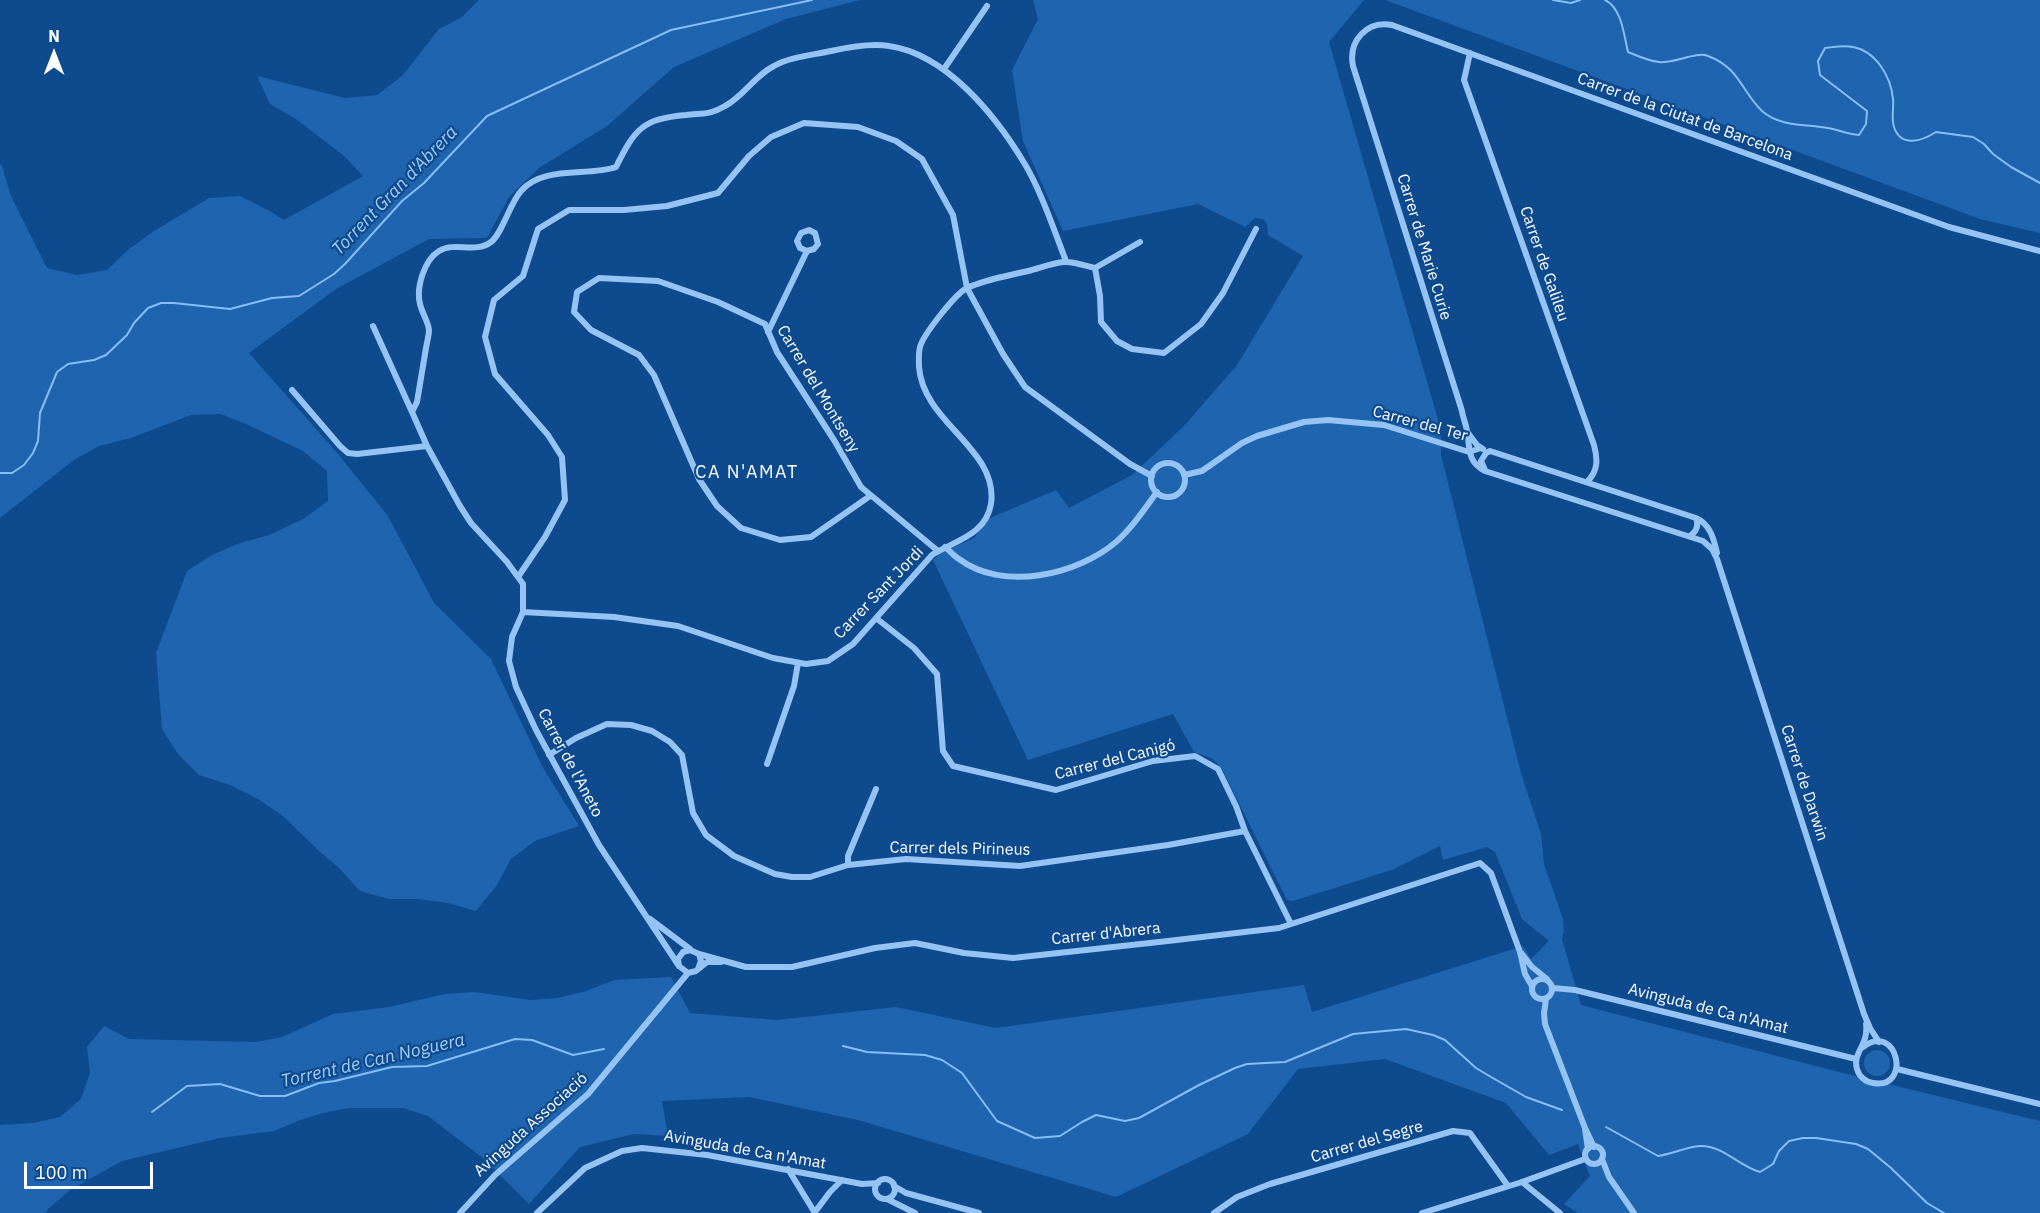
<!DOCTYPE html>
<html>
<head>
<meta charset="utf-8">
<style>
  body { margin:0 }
  #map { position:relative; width:2040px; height:1213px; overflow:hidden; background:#0e4a8e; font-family:"IBM Plex Sans",sans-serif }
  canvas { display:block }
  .north { position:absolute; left:24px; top:24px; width:60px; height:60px; -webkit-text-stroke:4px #0e4a8e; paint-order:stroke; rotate:0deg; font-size:16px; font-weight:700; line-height:24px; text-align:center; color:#fff }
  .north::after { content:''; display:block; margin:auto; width:21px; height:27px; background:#fff; clip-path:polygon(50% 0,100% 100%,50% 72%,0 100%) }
  .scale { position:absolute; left:24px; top:1162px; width:129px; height:27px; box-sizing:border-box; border:3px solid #fff; border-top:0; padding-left:8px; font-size:18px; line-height:21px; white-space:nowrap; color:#fff; -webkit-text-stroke:4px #0e4a8e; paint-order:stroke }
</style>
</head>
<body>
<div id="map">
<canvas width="2040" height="1213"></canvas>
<div class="north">N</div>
<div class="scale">100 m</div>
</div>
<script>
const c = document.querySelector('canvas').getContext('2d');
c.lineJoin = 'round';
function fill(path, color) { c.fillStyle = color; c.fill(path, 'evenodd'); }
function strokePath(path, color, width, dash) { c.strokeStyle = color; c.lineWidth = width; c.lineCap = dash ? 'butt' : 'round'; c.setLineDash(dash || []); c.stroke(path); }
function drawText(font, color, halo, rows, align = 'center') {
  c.font = font + ' "IBM Plex Sans",sans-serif'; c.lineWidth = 4.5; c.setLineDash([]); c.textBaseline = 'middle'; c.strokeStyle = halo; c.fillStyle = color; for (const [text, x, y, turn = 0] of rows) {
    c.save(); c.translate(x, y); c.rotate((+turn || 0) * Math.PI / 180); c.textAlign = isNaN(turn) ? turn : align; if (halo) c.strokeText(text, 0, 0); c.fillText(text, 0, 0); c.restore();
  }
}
const green = new Path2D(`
  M479,0H860L786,19L674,67L607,126L539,168L509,197L487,238L429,239L336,289L249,353L338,454L388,516L434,603L491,659L542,766L579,826L535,841L511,859L497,885L476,911L448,903L418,899H389L360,891L340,869L318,850L283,816L258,799L230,785L199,775L178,754L162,729L156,653L187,571L212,555L240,543L269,535L303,519L328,501L327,471L303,451L248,425L221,414L191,415L131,438L99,446L74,460L0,518V163L2,166L11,196L47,268L77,275L107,270L129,249L154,231L209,198L240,196L268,210L284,220L363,176L344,156L296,119L270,104L257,76L345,98L377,95L402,76L439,29L462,17Z
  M1033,0H1364L1329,42L1441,430V455L1521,773L1541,834L1544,864L1563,919L1564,931L1562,939L1581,1005L1839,1072L2040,1121V1213H1578L1564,1204L1590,1176L1578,1144L1549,1155L1506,1103L1385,1059L1298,1069L1248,1134L1116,1197L858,1120L749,1097L662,1101L668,1136L634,1134L580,1147L529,1204L484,1159L428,1116L403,1108H349L323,1113L298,1121L274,1131L220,1138L122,1161L70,1190L48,1209L46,1213H0V1125L33,1123L60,1117L81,1099L90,1073L87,1047L104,1026L129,1039L256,1042L282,1037L333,1014L389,1007L445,994L475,992L530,1000L558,998L586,991L614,980L671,977L690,1013L777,1020L896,1007L996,1028L1304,985L1312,1012L1523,946L1531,959L1549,941L1522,919L1495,852L1487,847L1443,860L1440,846L1392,870L1293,901L1287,900L1222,769L1213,759L1194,752L1173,714L1028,760L933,560L941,553L974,538L990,518L1056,490L1069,508L1132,475L1183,427L1237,365L1303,256L1268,235L1267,224L1263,219L1255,218L1245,227L1198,204L1063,231L1023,141L1012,70L1038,19Z
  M1385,0H2040V233L1980,219Z
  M1864 1063a13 13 0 1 1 26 0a13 13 0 1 1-26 0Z`);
const stream = new Path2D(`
  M1553,0L1571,3L1580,0
  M1605,0C1622,8 1624,36 1628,52C1638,56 1648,61 1659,62C1673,64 1697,51 1708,56C1740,68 1741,91 1762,111C1780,127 1806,124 1828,128C1840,130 1846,134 1859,135L1866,124L1867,111L1820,75L1818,61L1825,48C1834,47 1844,45 1853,47C1876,51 1891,77 1893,99C1894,108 1891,118 1894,127C1901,148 1922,141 1936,132L1973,137L1984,144L1993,154L2011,167L2040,183
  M0,473H12L24,465L33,453L38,441L40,413L57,372L68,364L94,360L106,355L127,335L134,323L148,308L161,303H174L230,309L272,298L299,296L334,274L345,264L402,201L424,183L487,116L671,30L812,0
  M843,1046L867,1052L925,1055L942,1060L962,1073L997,1121L1035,1138L1060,1136L1082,1122L1096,1115L1125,1121L1139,1118L1199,1085L1235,1068L1247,1064L1285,1062L1353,1034L1406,1029L1433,1035L1445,1040L1476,1068L1491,1077L1526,1097L1562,1110
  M152,1112L187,1086L220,1084L260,1096H285L319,1083L335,1081L392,1067L427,1066L515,1039L532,1040L573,1055L604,1049
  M1606,1127L1658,1156C1672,1154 1686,1147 1700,1146C1722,1145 1739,1166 1760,1172L1773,1164L1779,1151L1789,1141L1803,1138H1816L1856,1144L1868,1149L1891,1168L1927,1203L1944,1213`);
const minor = new Path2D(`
  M1470,53L1464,80L1594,445C1598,460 1598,471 1587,482
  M944,69L987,6
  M1095,268L1100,296L1101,322L1117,341L1132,349L1164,353L1201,324L1223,293L1256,229
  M1095,268L1140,242
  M373,326L412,412
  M768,332L807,251L814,249L818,244L815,233L809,230L801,233L797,241L800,248L807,251
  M292,390L340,446L348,453L357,454L427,446
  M1468,433L1477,445L1483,449
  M1151 480a17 17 0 1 1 34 0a17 17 0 1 1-34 0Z
  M1485,470L1481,461L1486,453L1490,451L1696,518C1699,526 1696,532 1690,536
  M1184,475L1202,471L1242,443L1257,436L1304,422L1328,420L1384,425L1469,452L1481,448
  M870,496L811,537L780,540L741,528L717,506L699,479L654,375L639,355L591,330L574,312L577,292L599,278L658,281L718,302L765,324L777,352L834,440L861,487L938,551
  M1696,518C1710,524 1714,539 1717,553
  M945,547C950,551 954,556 959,559C1003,592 1077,575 1116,542C1132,528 1144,510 1157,492
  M518,577L545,537L565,500L562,457L548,435L495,374L485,337L494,300L523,276L538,229L569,210H624L667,206L718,193L749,156L771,137L804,123L858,127L896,141L922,159L953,215L967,288L1003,354L1025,387L1130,464L1152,476
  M523,612L614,617L678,626L773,658L806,664L828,661L853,644L932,555C954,541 986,535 991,504C999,449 923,423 919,367C919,360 918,350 921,344C926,332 955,294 967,288C986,279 1008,276 1028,271C1040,268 1052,263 1064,262C1073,261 1086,266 1095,268
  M876,618L914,648L937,674L943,751L953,766L1056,790L1153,761L1195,756L1218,769L1236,806L1245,831L1291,924
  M549,755L576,738L607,724L631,725L652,731L670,742L682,755L693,813L706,835L734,856L775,874L792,877H810L848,865L906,859L1020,866L1168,845L1245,831
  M767,764L794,686L798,663
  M848,865V856L876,789
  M650,919L690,949
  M699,954L746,967H792L875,948L915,943L964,953L1013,958L1168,941L1279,928L1480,863L1491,873L1520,952L1525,974L1532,986
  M1522,954L1532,967L1547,979
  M679,966L599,845L536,730L516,687L509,661L512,637L523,612V584L507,562L471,523L460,506L427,446L412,412L417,402C420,384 423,366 426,348C427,342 429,335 429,330C428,321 422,313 420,304C416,288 424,260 439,251C455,241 475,254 491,242C502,234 510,203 521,191C543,165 588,177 616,167C635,129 642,119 686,115C703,113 710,115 725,106C744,96 754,76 774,66C790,57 813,55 831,51C849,47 871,43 889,46C946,54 995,115 1023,161C1040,188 1054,230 1066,261
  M698,969L701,961L699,954L690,950L683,952L678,959L679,966L688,973L696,971L707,962H721
  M1532 989a10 10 0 1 1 20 0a10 10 0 1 1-20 0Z
  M1553,988L1575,990L1856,1059
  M1546,999L1544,1013L1545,1024L1585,1128L1594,1147
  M1879,1042L1870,1028L1864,1014L1717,559L1712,549L1703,541L1485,471C1467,462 1470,448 1467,431C1466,424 1463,418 1462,411L1353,66C1348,41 1367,20 1392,25L1949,227L2040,251
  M1863,1047C1898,1021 1912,1090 1873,1083C1865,1082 1859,1076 1857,1069C1852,1053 1869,1045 1866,1024
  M1897,1069L2040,1104
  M1585,1129L1588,1149
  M1585 1155a9 9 0 1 1 18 0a9 9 0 1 1-18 0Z
  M1602,1159L1609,1177L1634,1213
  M788,1169L815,1213
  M875 1189a10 10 0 1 1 20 0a10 10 0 1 1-20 0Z
  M1522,1182L1560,1213
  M894,1186L906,1193L979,1213
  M887,1199L915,1213
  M815,1212L830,1192L842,1180
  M460,1213L495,1175L588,1094L688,973
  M537,1213L585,1168L622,1151L642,1148L707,1155L862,1184L878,1183
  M1214,1213L1237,1197L1270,1184L1453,1131L1470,1133L1508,1186
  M1422,1213L1522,1182L1585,1159`);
const streetNames = [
  ["Carrer de la Ciutat de Barcelona",1685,117,20],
  ["Carrer de Marie Curie",1424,247,73],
  ["Carrer de Galileu",1544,264,71],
  ["Carrer del Montseny",818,389,59],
  ["Carrer del Ter",1420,424,15],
  ["Carrer Sant Jordi",879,593,-46],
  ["Carrer del Canigó",1115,760,-14],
  ["Carrer de l'Aneto",570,763,62],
  ["Carrer de Darwin",1804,783,72],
  ["Carrer dels Pirineus",960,849,1],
  ["Carrer d'Abrera",1106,934,-6],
  ["Avinguda de Ca n'Amat",1708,1009,14],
  ["Avinguda Associació",531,1125,-42],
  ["Carrer del Segre",1367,1142,-16],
  ["Avinguda de Ca n'Amat",745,1150,10]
];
const waterNames = [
  ["Torrent Gran d'Abrera",395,191,-46],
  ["Torrent de Can Noguera",373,1061,-13]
];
const neighbourhoodNames = [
  ["CA N'AMAT",747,473]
];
fill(green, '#1f64ae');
strokePath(stream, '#86bef8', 2);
strokePath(minor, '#95c3f4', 6);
drawText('16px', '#fff', '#0e4a8e', streetNames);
drawText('italic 18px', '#a1cdfb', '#0e4a8e', waterNames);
c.letterSpacing = '1.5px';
drawText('18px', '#fff', '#0e4a8e', neighbourhoodNames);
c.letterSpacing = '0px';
</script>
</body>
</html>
